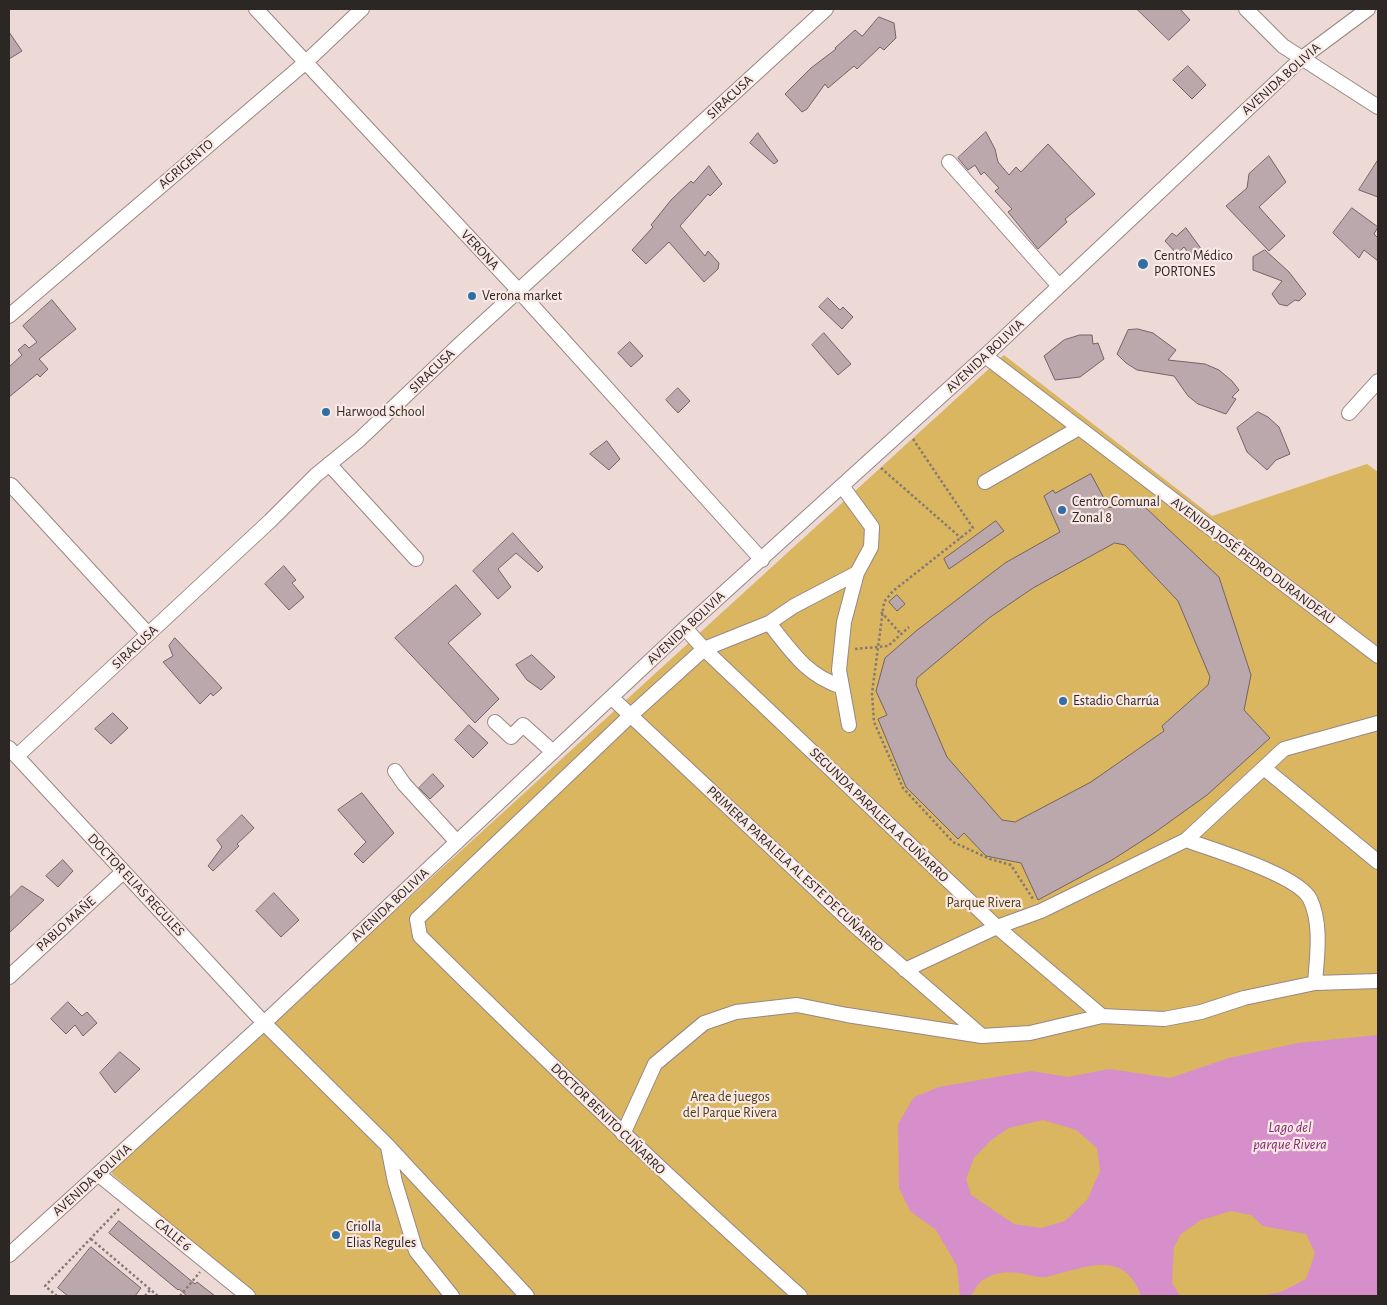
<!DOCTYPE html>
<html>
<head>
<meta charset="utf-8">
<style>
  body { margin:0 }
  #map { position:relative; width:1387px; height:1305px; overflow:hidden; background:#eddad7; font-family:"Alegreya Sans",sans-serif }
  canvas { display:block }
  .frame { position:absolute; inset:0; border:10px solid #2c2624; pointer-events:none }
</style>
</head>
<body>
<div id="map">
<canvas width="1387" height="1305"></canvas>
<div class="frame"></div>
</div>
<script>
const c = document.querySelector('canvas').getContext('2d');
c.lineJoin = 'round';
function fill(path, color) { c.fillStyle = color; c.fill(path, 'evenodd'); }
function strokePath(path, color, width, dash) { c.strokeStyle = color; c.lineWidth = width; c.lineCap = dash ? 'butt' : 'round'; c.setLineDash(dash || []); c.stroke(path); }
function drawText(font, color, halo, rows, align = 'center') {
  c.font = font + ' "Alegreya Sans",sans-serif'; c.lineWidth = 4.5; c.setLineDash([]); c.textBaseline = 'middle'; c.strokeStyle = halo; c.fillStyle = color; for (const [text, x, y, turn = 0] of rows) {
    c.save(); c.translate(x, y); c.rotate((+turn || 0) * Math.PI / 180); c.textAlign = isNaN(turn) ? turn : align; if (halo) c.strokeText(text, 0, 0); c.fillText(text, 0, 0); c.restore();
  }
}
const green = new Path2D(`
  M1004,355L1212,516L1367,464L1378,472V1296H254L112,1174L113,1169L119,1163Z`);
const water = new Path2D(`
  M1378,1035V1296H1259L1281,1292L1306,1279L1315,1253L1306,1234L1263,1226L1251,1215L1231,1211L1201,1220L1181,1234L1174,1247L1172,1283L1180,1296H1141C1124,1247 1083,1269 1046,1277C1037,1278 1027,1274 1019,1273C1000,1270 978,1276 972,1296H960L957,1266L936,1230L910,1211L899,1188L898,1124L914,1097L939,1087L1031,1071L1068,1077L1109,1069L1170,1078L1229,1058L1298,1043ZM1043,1120L1076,1130L1097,1148L1100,1171L1087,1200L1065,1221L1041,1228L1014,1224L971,1195L966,1179L974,1158L990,1141L1009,1128Z`);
const building = new Path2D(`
  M1137,9H1180L1190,20L1169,40Z
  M879,17L894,23L896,38L884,50L880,47L857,69L854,66L828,88L825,84L807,109L802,112L785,94L811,68L836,49L835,48L855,30L862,36Z
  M9,32L22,51L9,59Z
  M1188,66L1206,85L1192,99L1173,80Z
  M986,132L995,149L998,162L1009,175L1016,167L1021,172L1048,144L1095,194L1065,219L1067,222L1038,249L1008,212L1012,209L995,191L999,188L984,172L981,175L975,165L968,170L958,158Z
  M758,133L778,161L774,164L750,143Z
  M1269,156L1286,182L1259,207L1285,236L1269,251L1226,206L1247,188L1249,174Z
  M1378,160V197L1359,190Z
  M709,166L722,184L710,196L708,194L680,226L705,256L708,251L719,263L718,269L704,282L669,242L646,264L632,250L653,227L651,225L671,200L691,181L693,183Z
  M1352,208L1378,227L1374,234L1378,238V261L1364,250L1359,258L1333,233Z
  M1186,228L1202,250L1192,258L1184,247L1177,254L1165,241L1172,233L1176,236Z
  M1265,250L1289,272L1306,294L1299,301L1295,300L1287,306L1279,304L1272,294L1282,281L1253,270V257Z
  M828,298L840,310L843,307L853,317L842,329L819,307Z
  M52,300L76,329L39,359L48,369L40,377L37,374L9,397V367L22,355L18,350L25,344L29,348L37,342L23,326Z
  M1138,329L1153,333L1176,350L1168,360L1205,364L1219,370L1232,381L1239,390L1232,397L1236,399L1226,414L1198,404L1188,396L1174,376L1137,370L1126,363L1117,354L1128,330Z
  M824,333L851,364L838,375L812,345Z
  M1080,335H1092L1093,344L1098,343L1104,359L1080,377L1055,380L1044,356L1064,340Z
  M630,342L643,356L631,367L618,353Z
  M678,388L690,401L678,413L666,400Z
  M1258,412L1268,417L1279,427L1290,454L1276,460L1267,470L1247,452L1237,428Z
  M607,441L620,459L609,470L590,454Z
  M1091,474L1109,508L1121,503L1146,508L1219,577L1251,675L1244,710L1270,738L1207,795L1154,833L1112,860L1038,900L1021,863L986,856L964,833L958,839L906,787L878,719L887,715L876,691L885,658L916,631L1005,563L1060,532L1044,496L1053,490L1055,493ZM1115,543L1125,545L1178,601L1210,677L1208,685L1162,726L1164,731L1091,782L1015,822L1002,820L947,757L916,685L917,678L989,618L1033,588Z
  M996,521L1004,531L949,569L944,559Z
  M513,533L543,567L538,572L516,553L498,569L511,587L498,599L473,571Z
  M284,566L296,580L292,583L304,597L289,610L265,584Z
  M456,585L481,614L448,643L499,699L475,723L395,638Z
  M897,595L905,604L897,611L889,602Z
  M175,638L222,688L213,696L211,693L200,704L163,662L173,656L169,646Z
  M532,655L555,677L541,690L527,680L516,665Z
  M113,713L128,728L111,744L95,729Z
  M469,725L488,743L473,758L455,740Z
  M433,774L444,786L430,799L419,788Z
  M362,793L394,833L363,863L354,854L366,842L338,810Z
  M242,815L254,828L237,844L239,846L213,871L208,866L222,847L217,840Z
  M63,860L73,871L58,887L46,876Z
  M22,886L44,900L9,933V899Z
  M274,893L299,920L281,937L256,911Z
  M68,1002L82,1016L87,1012L97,1023L83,1036L75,1025L66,1034L51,1019Z
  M120,1052L140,1069L115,1093L100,1073Z
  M119,1221L195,1284L197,1282L215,1296H185L186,1295L179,1289L178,1290L109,1233Z
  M91,1247L141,1288L135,1296H68L58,1288Z`);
const path = new Path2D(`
  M913,439L973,528L893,591L884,602L872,693L874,722L903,788L953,842L990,859L1011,865L1033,899
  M881,468L961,538
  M881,612L901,634
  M855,649L888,646L909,627
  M91,1239L158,1296
  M57,1296L45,1286L120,1208
  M145,1296L150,1290
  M180,1296L200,1272`);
const minor = new Path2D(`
  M256,9L519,291L762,560
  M1246,9L1283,46L1378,107
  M949,162L1059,286
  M9,316L306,62L362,9
  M985,356L1378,656
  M1349,413L1378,381
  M329,464L416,559
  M985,482L1079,428
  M11,485L148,634
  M769,623C792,652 806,675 842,687
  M685,628L704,649L997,927L1102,1016
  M612,698L855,926L981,1035
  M495,722L511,737L523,725L553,752
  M849,725L839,670L844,622L857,573
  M9,748L264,1023L388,1146L527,1296
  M17,756L270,521L316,475L359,440L460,344L826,9
  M1264,768L1378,862
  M395,771L404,784L457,842
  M1186,840C1213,850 1298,875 1310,899C1322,924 1317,956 1315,983
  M905,970L997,927L1041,911L1186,840L1284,749L1378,723
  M9,977L123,872
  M623,1134L655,1064L704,1023L736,1012L797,1005L847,1015L982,1036L1030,1033L1102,1016L1164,1019L1201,1012L1244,998L1315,983L1378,981
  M388,1147L395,1182L416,1251L452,1296
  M98,1174L248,1296
  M9,1255L264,1023L685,628L985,356L1302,58L1368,9
  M800,1296C670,1179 544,1059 420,936L417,919L631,715L704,649L769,623L794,606L857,573L871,547L872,527L842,486`);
const markers = [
  [1143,264,6,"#2f6fa6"],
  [472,296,5,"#2f6fa6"],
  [326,412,5,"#2f6fa6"],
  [1062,510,5,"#2f6fa6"],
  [1063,701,5,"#2f6fa6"],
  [336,1235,5,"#2f6fa6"]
];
const streetNames = [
  ["AVENIDA BOLIVIA",1281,79,-42],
  ["SIRACUSA",730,97,-43],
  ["AGRIGENTO",186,164,-41],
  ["VERONA",480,250,47],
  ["AVENIDA BOLIVIA",985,356,-43],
  ["SIRACUSA",432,371,-44],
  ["AVENIDA JOSÉ PEDRO DURANDEAU",1253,561,37],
  ["AVENIDA BOLIVIA",686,628,-43],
  ["SIRACUSA",135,647,-43],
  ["SEGUNDA PARALELA A CUÑARRO",879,815,44],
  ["PRIMERA PARALELA AL ESTE DE CUÑARRO",795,869,43],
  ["DOCTOR ELIAS REGULES",136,885,47],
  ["AVENIDA BOLIVIA",390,905,-43],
  ["PABLO MAÑE",66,924,-42],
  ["DOCTOR BENITO CUÑARRO",608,1119,44],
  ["AVENIDA BOLIVIA",92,1180,-42],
  ["CALLE 6",173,1235,39]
];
const poiNames = [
  ["Centro Médico",1154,256],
  ["PORTONES",1154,272],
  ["Verona market",482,296],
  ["Harwood School",336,412],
  ["Centro Comunal",1072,502],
  ["Zonal 8",1072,518],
  ["Estadio Charrúa",1073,701],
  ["Criolla",346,1227],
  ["Elias Regules",346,1243]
];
const parkNames = [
  ["Parque Rivera",984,903],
  ["Area de juegos",730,1097],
  ["del Parque Rivera",730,1113]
];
const waterNames = [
  ["Lago del",1290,1127],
  ["parque Rivera",1290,1144]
];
fill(green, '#d9b65f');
fill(water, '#d68fca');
fill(building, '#baa8ac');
strokePath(building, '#736367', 1);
strokePath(minor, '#988784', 16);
strokePath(path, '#857977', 2.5, [2.5, 2.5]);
strokePath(minor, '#fff', 14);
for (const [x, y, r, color] of markers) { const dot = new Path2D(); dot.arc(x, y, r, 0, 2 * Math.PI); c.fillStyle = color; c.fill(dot); strokePath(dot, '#fae8e4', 2); }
drawText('14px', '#2c2624', '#fae8e4', streetNames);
drawText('14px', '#2c2624', '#fae8e4', poiNames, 'left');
drawText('14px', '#4c3d17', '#fae8e4', parkNames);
drawText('italic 15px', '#812e76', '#fae8e4', waterNames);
</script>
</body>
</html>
